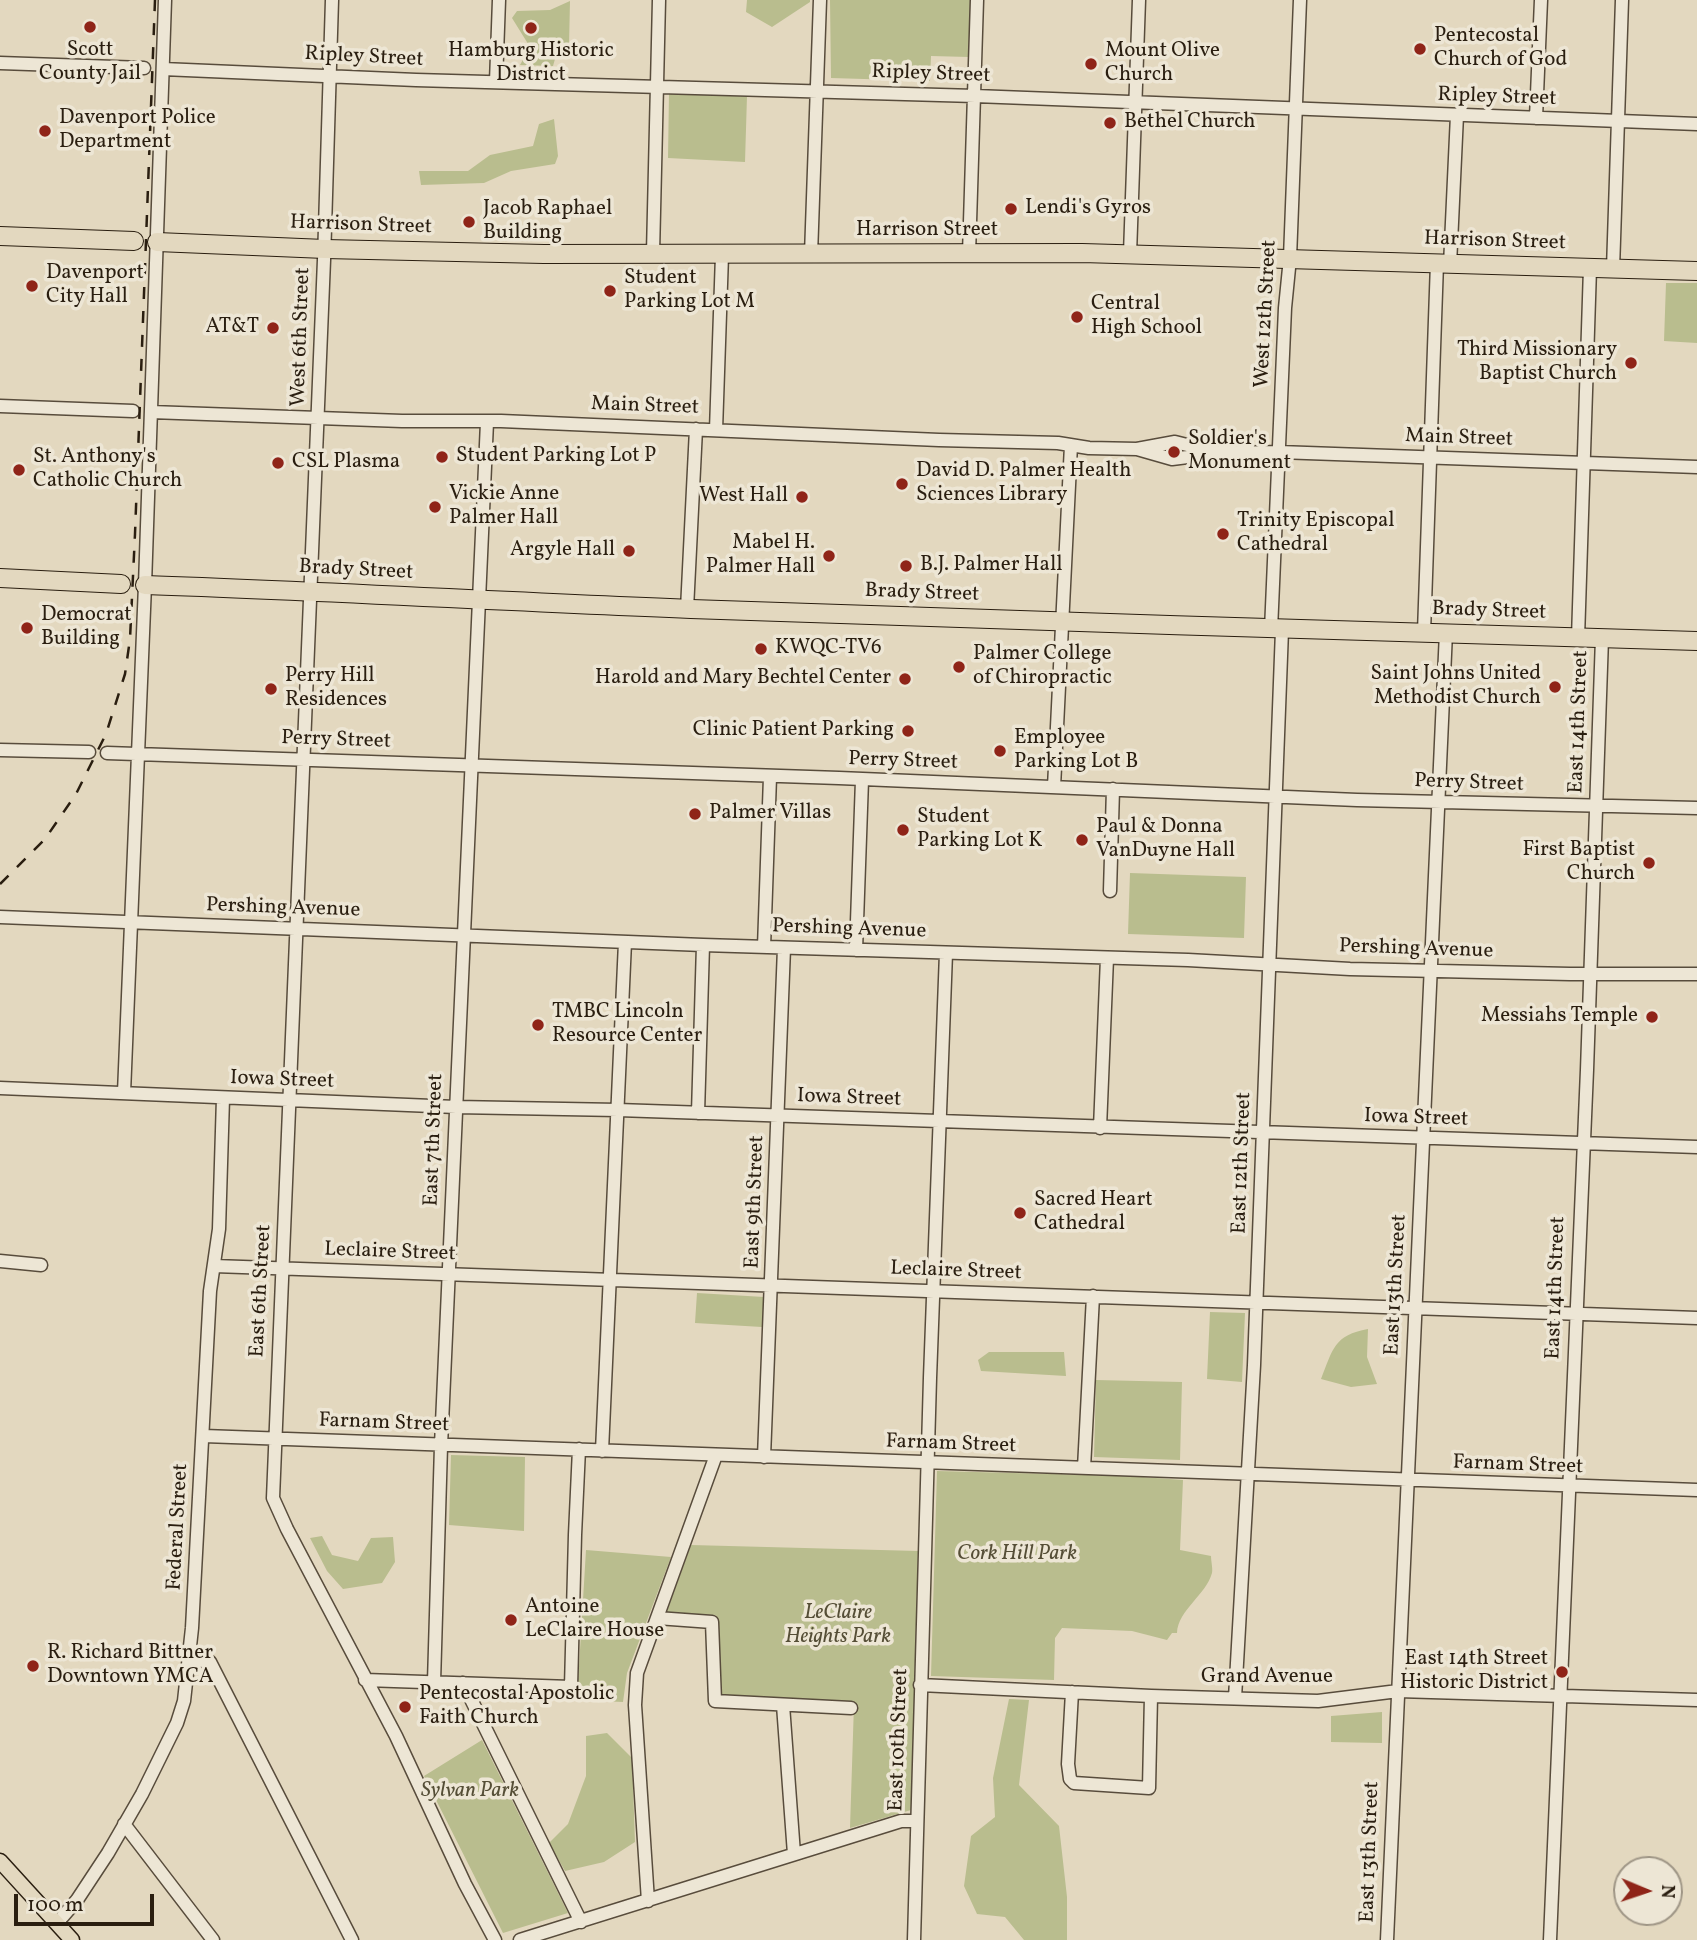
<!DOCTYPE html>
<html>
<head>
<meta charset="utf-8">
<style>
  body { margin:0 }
  #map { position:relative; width:1697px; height:1940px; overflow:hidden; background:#e3d8bf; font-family:Vollkorn,serif }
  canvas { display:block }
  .north { position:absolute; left:1613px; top:1856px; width:70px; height:70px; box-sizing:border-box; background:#ede6d5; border:2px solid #9f9686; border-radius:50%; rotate:92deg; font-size:19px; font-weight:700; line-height:28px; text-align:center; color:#2a1e10 }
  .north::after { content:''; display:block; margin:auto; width:24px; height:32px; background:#8f2418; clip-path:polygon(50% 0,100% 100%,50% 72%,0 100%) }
  .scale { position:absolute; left:14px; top:1894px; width:140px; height:32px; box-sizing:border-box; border:4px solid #2a1e10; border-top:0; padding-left:9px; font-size:21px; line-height:24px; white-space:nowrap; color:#2a1e10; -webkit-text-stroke:5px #ede6d5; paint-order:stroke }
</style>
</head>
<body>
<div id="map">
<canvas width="1697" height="1940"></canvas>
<div class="north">N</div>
<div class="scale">100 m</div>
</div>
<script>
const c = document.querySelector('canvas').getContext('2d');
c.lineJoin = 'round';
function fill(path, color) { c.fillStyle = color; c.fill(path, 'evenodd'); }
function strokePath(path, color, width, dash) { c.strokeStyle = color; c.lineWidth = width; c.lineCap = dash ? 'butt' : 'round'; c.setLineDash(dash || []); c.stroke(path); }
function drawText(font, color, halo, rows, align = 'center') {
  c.font = font + ' Vollkorn,serif'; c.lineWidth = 7; c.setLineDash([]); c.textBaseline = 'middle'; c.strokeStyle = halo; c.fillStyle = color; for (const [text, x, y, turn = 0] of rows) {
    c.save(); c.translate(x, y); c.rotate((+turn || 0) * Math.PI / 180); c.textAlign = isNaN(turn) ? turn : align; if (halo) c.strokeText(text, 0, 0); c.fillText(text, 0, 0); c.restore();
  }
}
const green = new Path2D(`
  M747,0H810V2L772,27L746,12Z
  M830,0H971L969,57L931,56L930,81L831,78Z
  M570,1L569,46L557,52L553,66L520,65L530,47L512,18L517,11L550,10Z
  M669,94L747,96L745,162L668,158Z
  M554,119L558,156L555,164L511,171L484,183L421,185L419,171H468L490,155L533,146L539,124Z
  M1666,283H1697V343L1664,341Z
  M1130,873L1246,877L1244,938L1128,934Z
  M697,1293L764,1297L762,1327L695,1323Z
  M1210,1312L1245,1313L1242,1382L1207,1379Z
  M1368,1329L1367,1357L1377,1384L1351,1387L1321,1379C1333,1349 1334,1335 1368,1329Z
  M989,1352H1064L1066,1376L981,1371L978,1360Z
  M1096,1380L1182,1382L1180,1460L1094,1457Z
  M451,1455L525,1457L524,1531L449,1525Z
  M937,1471L1128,1476L1183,1480L1180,1550L1211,1556C1211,1561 1213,1569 1212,1573C1206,1595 1178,1610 1177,1633H1172L1167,1640L1132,1631L1062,1628L1055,1638L1054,1680L931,1676Z
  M322,1536L332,1555L358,1561L371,1538L393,1537L395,1562L382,1583L343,1589L327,1571L310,1538Z
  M691,1545L918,1551L911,1810L850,1828L854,1704L721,1696L716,1615L666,1614Z
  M586,1550L671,1557L627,1673L623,1702L577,1700Z
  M1009,1699L1029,1700L1019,1785L1059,1826L1067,1897V1940H1024L1005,1917L977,1914L964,1886L971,1836L995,1817L993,1778Z
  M1382,1712V1743L1331,1742V1716Z
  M607,1733L632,1758L635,1842L604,1862L565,1871L549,1843L568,1824L586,1776V1736Z
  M482,1740L568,1913L503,1933L424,1776Z`);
const minor = new Path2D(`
  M332,0L324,260L273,1498L287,1529L396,1736L465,1884L495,1940
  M0,63L144,68
  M163,69L416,80L975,96L1697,124
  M496,82L499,0
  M1536,118L1541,0
  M653,253L659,0
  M969,254L977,0
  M1130,254L1139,0
  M811,255L820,0
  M1450,265L1457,115
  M1613,269L1622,0
  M0,406L133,411
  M151,412L402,421H501L939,440L1058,443L1089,448L1137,449
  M716,430L722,255
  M1219,453L1175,442L1137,449L1172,459L1219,453L1279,452L1697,467
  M687,609L696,429
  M1271,630L1285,308L1290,258L1300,0
  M1424,632L1437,263
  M1578,638L1590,268
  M0,750L89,752
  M107,753L839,778L1357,800L1697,808
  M1054,787L1071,445
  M1110,891L1113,789
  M0,917L703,945L1188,960L1350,969L1570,974H1697
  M764,947L770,777
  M856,950L862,780
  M0,1088L456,1107L618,1110L1697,1147
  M124,1093L145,585L165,0
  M698,1113L703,945
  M1100,1128L1107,958
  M0,1261L41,1265
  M214,1266L1697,1318
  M204,1436L1697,1490
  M602,1451L625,942
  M764,1457L784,948
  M1084,1468L1093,1296
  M657,1618L712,1622L715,1701L851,1708
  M190,1659L210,1662L352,1940
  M365,1680L571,1687L575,1535L579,1449
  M434,1682L441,1446L487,422
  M463,1683L581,1922
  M920,1685L1151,1696L1318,1701L1398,1691L1697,1700
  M1072,1692L1068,1764L1070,1779L1074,1783L1149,1788L1151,1696
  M1235,1698L1254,1365L1282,630
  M783,1705L794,1854
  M124,1824L213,1940
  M648,1901L635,1705L637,1673L716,1455
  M57,1923L77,1900L108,1853L142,1794L177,1723L184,1701L192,1628L210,1291L219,1229L223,1098
  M520,1940L901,1821H917
  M914,1940L930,1378L946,953
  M1387,1940L1446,632
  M1550,1940L1587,1070L1602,638`);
const major = new Path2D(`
  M0,1861L72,1940`);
const highway = new Path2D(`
  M0,236L134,241
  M157,242L325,249L544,254L1082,253L1697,271
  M0,578L121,584
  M145,585C327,591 509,602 691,609C1026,622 1362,630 1697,641`);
const rail = new Path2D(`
  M0,884L45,839L76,794L106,734L125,674L130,639L135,534L155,0`);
const markers = [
  [90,27,7,"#8f2418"],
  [531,28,7,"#8f2418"],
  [1420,49,7,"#8f2418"],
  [1091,64,7,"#8f2418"],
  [1110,123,7,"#8f2418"],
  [45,131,7,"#8f2418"],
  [1011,209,7,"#8f2418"],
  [469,222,7,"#8f2418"],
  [32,286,7,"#8f2418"],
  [610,291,7,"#8f2418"],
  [1077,317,7,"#8f2418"],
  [273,328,7,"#8f2418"],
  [1631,363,7,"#8f2418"],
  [1174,452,7,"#8f2418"],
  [442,457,7,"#8f2418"],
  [278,463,7,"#8f2418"],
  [19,470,7,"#8f2418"],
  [902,484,7,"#8f2418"],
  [802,497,7,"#8f2418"],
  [435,507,7,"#8f2418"],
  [1223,534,7,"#8f2418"],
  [629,551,7,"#8f2418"],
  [829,556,7,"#8f2418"],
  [906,566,7,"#8f2418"],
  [27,628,7,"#8f2418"],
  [761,649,7,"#8f2418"],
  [959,667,7,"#8f2418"],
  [905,679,7,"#8f2418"],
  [1555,687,7,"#8f2418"],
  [271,689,7,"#8f2418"],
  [908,731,7,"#8f2418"],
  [1000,751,7,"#8f2418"],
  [695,814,7,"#8f2418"],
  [903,830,7,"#8f2418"],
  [1082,840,7,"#8f2418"],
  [1649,863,7,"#8f2418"],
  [1652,1017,7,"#8f2418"],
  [538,1025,7,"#8f2418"],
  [1020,1213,7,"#8f2418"],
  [511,1620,7,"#8f2418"],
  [33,1666,7,"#8f2418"],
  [1562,1672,7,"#8f2418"],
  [405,1707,7,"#8f2418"]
];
const poiNames = [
  ["Pentecostal",1434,37],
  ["Church of God",1434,61],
  ["Scott",90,51,"center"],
  ["County Jail",90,75,"center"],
  ["Hamburg Historic",531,52,"center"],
  ["District",531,76,"center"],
  ["Mount Olive",1105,52],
  ["Church",1105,76],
  ["Davenport Police",59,119],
  ["Department",59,143],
  ["Bethel Church",1124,123],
  ["Lendi's Gyros",1025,209],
  ["Jacob Raphael",483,210],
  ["Building",483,234],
  ["Davenport",46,274],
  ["City Hall",46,298],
  ["Student",624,279],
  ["Parking Lot M",624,303],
  ["Central",1091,305],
  ["High School",1091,329],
  ["AT&T",259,328,"right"],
  ["Third Missionary",1617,351,"right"],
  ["Baptist Church",1617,375,"right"],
  ["Soldier's",1188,440],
  ["Monument",1188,464],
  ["Student Parking Lot P",456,457],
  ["St. Anthony's",33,458],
  ["Catholic Church",33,482],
  ["CSL Plasma",292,463],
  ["David D. Palmer Health",916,472],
  ["Sciences Library",916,496],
  ["Vickie Anne",449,495],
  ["Palmer Hall",449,519],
  ["West Hall",788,497,"right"],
  ["Trinity Episcopal",1237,522],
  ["Cathedral",1237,546],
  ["Mabel H.",815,544,"right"],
  ["Palmer Hall",815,568,"right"],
  ["Argyle Hall",615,551,"right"],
  ["B.J. Palmer Hall",920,566],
  ["Democrat",41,616],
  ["Building",41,640],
  ["KWQC-TV6",775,649],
  ["Palmer College",973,655],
  ["of Chiropractic",973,679],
  ["Saint Johns United",1541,675,"right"],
  ["Methodist Church",1541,699,"right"],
  ["Perry Hill",285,677],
  ["Residences",285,701],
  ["Harold and Mary Bechtel Center",891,679,"right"],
  ["Clinic Patient Parking",894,731,"right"],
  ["Employee",1014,739],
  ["Parking Lot B",1014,763],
  ["Palmer Villas",709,814],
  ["Student",917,818],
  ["Parking Lot K",917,842],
  ["Paul & Donna",1096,828],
  ["VanDuyne Hall",1096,852],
  ["First Baptist",1635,851,"right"],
  ["Church",1635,875,"right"],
  ["TMBC Lincoln",552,1013],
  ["Resource Center",552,1037],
  ["Messiahs Temple",1638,1017,"right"],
  ["Sacred Heart",1034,1201],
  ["Cathedral",1034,1225],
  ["Antoine",525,1608],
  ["LeClaire House",525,1632],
  ["R. Richard Bittner",47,1654],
  ["Downtown YMCA",47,1678],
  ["East 14th Street",1548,1660,"right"],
  ["Historic District",1548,1684,"right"],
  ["Pentecostal Apostolic",419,1695],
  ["Faith Church",419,1719]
];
const streetNames = [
  ["Ripley Street",364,58,3],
  ["Ripley Street",931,75,2],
  ["Ripley Street",1497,98,2],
  ["Harrison Street",361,226,2],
  ["Harrison Street",927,231],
  ["Harrison Street",1495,242,2],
  ["West 12th Street",1267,314,-87],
  ["West 6th Street",302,337,-88],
  ["Main Street",645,407,2],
  ["Main Street",1459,439,2],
  ["Brady Street",356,571,3],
  ["Brady Street",922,594,2],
  ["Brady Street",1489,612,2],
  ["East 14th Street",1580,722,-88],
  ["Perry Street",336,741,2],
  ["Perry Street",903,762,2],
  ["Perry Street",1469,784,2],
  ["Pershing Avenue",283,909,2],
  ["Pershing Avenue",849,930,2],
  ["Pershing Avenue",1416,950,2],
  ["Iowa Street",282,1081,2],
  ["Iowa Street",849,1099,2],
  ["Iowa Street",1416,1119,2],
  ["East 7th Street",435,1140,-88],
  ["East 12th Street",1243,1163,-88],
  ["East 9th Street",756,1202,-88],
  ["Leclaire Street",390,1253,2],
  ["Leclaire Street",956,1272,2],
  ["East 13th Street",1397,1285,-87],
  ["East 14th Street",1557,1288,-88],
  ["East 6th Street",262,1291,-87],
  ["Farnam Street",384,1424,2],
  ["Farnam Street",951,1445,2],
  ["Farnam Street",1518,1466,2],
  ["Federal Street",179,1527,-87],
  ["Grand Avenue",1267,1678],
  ["East 10th Street",900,1740,-88],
  ["East 13th Street",1371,1852,-88]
];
const parkNames = [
  ["Cork Hill Park",1017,1555],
  ["LeClaire",838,1614],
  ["Heights Park",838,1638],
  ["Sylvan Park",470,1792]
];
fill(green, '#b9bd8e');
strokePath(minor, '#584c3c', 15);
strokePath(major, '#2a1e10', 17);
strokePath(highway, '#2a1e10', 20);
strokePath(minor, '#ede6d5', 12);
strokePath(major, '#e3d8bf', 14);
strokePath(highway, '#e3d8bf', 18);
strokePath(rail, '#2a1e10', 2.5, [12, 12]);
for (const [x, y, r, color] of markers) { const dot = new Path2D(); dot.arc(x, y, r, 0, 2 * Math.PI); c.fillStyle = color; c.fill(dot); strokePath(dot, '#ede6d5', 2.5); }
drawText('21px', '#2a1e10', '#ede6d5', poiNames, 'left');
drawText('21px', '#2a1e10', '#ede6d5', streetNames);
drawText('italic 21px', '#554e36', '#ede6d5', parkNames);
</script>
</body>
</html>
